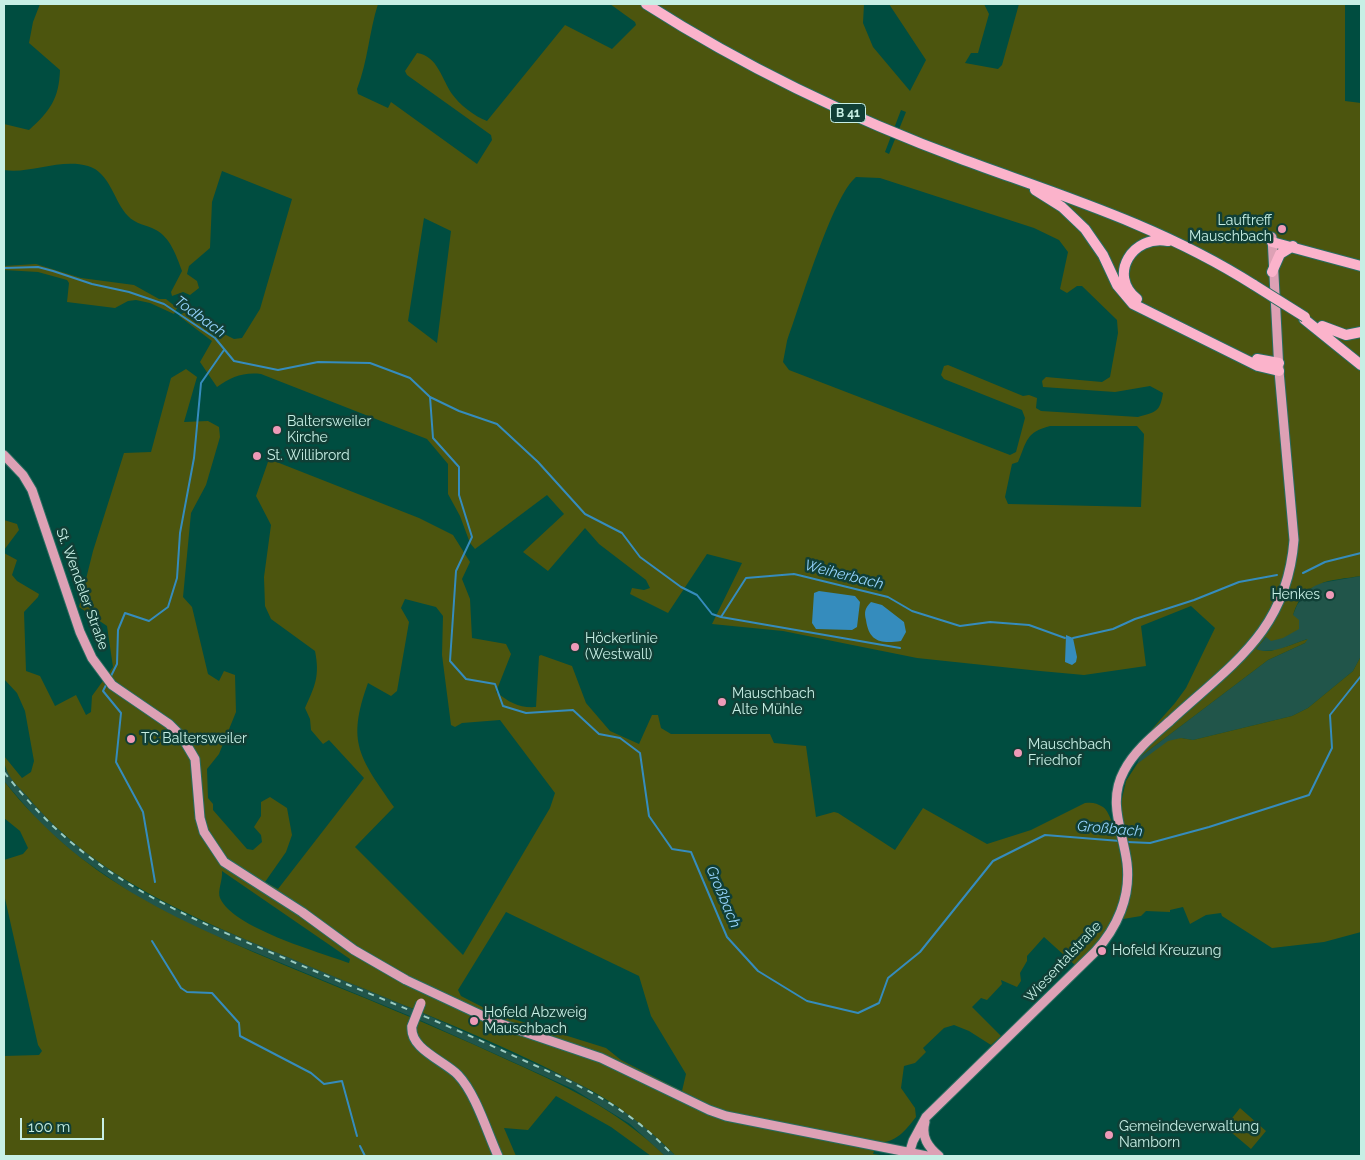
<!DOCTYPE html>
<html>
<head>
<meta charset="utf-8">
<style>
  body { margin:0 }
  #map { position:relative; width:1365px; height:1160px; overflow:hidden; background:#004d40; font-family:Raleway,sans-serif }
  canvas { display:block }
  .frame { position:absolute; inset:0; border:5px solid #c7efe5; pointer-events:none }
  .scale { position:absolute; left:20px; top:1118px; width:84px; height:22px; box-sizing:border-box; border:2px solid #c7efe5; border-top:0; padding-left:6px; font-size:15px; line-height:18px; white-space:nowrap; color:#c7efe5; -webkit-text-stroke:4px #103f36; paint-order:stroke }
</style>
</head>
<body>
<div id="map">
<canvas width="1365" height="1160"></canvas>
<div class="frame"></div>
<div class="scale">100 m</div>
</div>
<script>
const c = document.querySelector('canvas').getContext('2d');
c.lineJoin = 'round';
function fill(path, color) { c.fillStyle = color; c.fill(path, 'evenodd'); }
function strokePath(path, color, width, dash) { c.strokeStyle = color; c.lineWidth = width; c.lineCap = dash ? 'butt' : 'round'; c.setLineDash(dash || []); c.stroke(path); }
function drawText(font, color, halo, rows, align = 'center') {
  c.font = font + ' Raleway,sans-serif'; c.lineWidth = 5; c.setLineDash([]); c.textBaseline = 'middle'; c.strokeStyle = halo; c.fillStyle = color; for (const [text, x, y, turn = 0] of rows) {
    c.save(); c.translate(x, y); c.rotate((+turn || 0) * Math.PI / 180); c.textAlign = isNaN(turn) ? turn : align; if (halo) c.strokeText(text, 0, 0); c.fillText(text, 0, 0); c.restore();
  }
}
const built = new Path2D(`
  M1361,576V656L1353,671L1308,708L1292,716L1193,740L1181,738L1137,764L1140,757L1268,660L1305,643L1307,639L1278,650L1260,651L1256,649L1267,636L1293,615L1297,605L1315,584Z
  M4,768L31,801L63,834L100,863L138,889L192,917L425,1014L576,1082L635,1118L676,1156H665L630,1124L573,1089L422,1021L189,925L134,895L75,854L40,823L4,781Z`);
const green = new Path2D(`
  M40,4H378C369,32 368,61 357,89L358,94L388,108L391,102L477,164L492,140L491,135L407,75L405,71L417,53C438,56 442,80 452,94C459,104 475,117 487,121L565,25L612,49L636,25L635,22L610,4H864L863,23L873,47L910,91L926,60L889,4H984L989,14L978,53H971L965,63L998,69L1002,65L1019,4H1345V101L1361,103V576C1330,581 1304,579 1293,615L1299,620V629L1283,638L1271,641L1266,637L1256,649C1271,656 1293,643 1308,639L1305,643L1268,660L1140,757L1138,745L1175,703L1186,688L1215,628L1191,606L1141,626L1146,666L1084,675L1040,671L917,658L783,631L712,624L742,563L707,554L668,613L630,594L632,588L644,590L650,588L646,580L599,544L585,528L548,571L523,552L564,514L547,495L475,549L470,543L460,516L448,494V464L427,439L261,374C243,372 231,377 217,387L200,362L212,341L179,316L186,311L200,322L234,339L242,338L260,309L292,199L222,171L212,202L210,248L189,266L187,274L197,281L199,288L190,295L183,292L172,296L171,292L182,271C177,257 170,237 156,230C147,225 135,224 128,216C114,202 110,172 88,166C60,158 31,174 4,170V124L29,130C50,111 59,99 60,70L29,43L33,22ZM901,110L906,112L889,154L885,152ZM856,177L880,178L1034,228L1059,240L1068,252L1060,289L1067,293L1077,286H1082L1117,320L1118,333L1110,377L1102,382L1046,377L1042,381L1043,387L1115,392L1150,386L1163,393C1160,412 1156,412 1138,417L1041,411L1036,408L1037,398L1029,395L1023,396L948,365L944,366L941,375L944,379L1022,410L1025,418L1016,452L1010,455L789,370L783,362L787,341C800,306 832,197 856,177ZM424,218L451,231L437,343L408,321ZM1050,426H1137L1144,434L1141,507L1008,504L1005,497L1012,464L1018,462C1027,441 1026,432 1050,426Z
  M36,264L81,278L134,285L159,299H166L177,308L174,314L150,303L136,300L128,301L115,308L67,302L69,283L67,280L38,272L4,270V266Z
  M186,369L197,377L184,422L208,421L219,427L220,437L206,485L191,513L183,597L192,607L208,674L219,681L224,671L235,675L236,712L219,754L207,769L208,798L213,804V810L247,849L253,850L262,842L261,835L254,827L261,816V802L270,797L287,808L292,835L286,852L265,882L278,889L364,778L329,740L323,744L311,730L310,719L305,708C315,686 320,676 315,651L271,619L265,606L264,577L271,525L256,496L269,459L419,518L453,535L470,562L462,579L470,599L472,638L506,644L511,654L496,692C510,703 519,708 536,707L539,656L541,655L572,666L586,703L610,731L639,744L652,715H658L661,728L671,734H770L774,743L806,746L816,817L834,812L838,813L895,850L923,808L987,844L1031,830L1085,803C1092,802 1097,803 1103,807C1114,814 1124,866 1123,880C1122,895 1117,914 1109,928C1101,942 1087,954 1075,965L1044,937L1027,956V961L1020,973L1021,981L1017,987L1001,980L1002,984L987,1000L981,998L972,1007L1001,1036L991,1045L969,1031L954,1025L944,1028L923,1048L926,1052L915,1063L904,1066L901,1088L915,1108L916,1117C904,1132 897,1142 877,1143L873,1154L886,1156H676C646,1126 615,1102 577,1083C485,1035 386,999 290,958C194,918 96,879 27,796C15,783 4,774 4,756L22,778L31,772L34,761L25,711L17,693L4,679V553L17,560L12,575L17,581L39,594L38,597L24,612L26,671L40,676L55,706L76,695L86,715L91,712L92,696L113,667L107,626L79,607L93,551L124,453L151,452L171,378ZM405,599L436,607L443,616L442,655L451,725L455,727L462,723L500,720L555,793L550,808L463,955L355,847L394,807C360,758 346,743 368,683L391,696L397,691L409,622L401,608ZM222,871L350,959L349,963C319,952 233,928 220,898C217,891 223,880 222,871ZM506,912L639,976L651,1016L686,1074L682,1091L621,1060L606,1048L494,1013L461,996L458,990Z
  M4,520L17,524L19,530L4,550Z
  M1361,656V932L1324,942L1272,948L1222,916L1221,913L1206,915L1190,924L1183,907L1170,910V912L1146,911L1141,916L1123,919L1130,896L1133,869L1120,807L1126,781L1137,764L1168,741L1181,738L1193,740L1292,716L1308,708L1353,671Z
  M4,781C81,879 173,918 284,965C357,995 430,1024 501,1057C563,1085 616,1108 665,1156H651L611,1127L556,1096L528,1130L504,1128L516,1156H4V1056L39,1055L42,1051L38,1045L4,894V860L23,854L28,848L20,831L4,818Z
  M1240,1108L1266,1131L1251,1149L1225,1127Z`);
const water = new Path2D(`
  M819,591L855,596L860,602L857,627L852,630L816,629L812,623L814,593Z
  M871,602L882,605L904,622L906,632L901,641C881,644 869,642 866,620C864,612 865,608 871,602Z
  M1066,635L1073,638L1077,657L1076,662L1072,665L1065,662Z`);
const stream = new Path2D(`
  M4,268L38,267L53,271L92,284L129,292L164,304L215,338L234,361L278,370L318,362L370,363L410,378L430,397L459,411L497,424L538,462L585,514L622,533L640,557L681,587L697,595L712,614L721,617L746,578L794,574L888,597L912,611L960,626L990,622L1029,625L1065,638
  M430,397L433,438L459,467V495L472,537L456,571L450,661L466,679L495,684L503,706L526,713L573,710L599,734L620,738L640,753L649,816L672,849L691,852L727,937L758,971L807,1001L858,1013L879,1003L888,978L920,952L993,861L1045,835L1120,841
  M1303,573L1325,562L1361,553
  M721,617L900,648
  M1073,638L1113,629L1135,619L1194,600L1239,582L1277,575
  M110,678L117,664L118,630L125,613L149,621L168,607L177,578L180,533L194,458L201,383L224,350
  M106,685L103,691L121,713L116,762L143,812L155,882
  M1127,842L1150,843L1209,827L1309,795L1332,748L1330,715L1361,676
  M152,941L181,988L187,992L212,993L239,1023L240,1036L311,1073L324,1084L342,1081L357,1136
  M360,1146L365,1156`);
const major = new Path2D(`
  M4,455L23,475L32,490L80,632L92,658L112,685L169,724L182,737L195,759L200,818L204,832L224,862L302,912L354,950L406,980L498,1023L601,1058L709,1110L726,1116L927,1156
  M412,1026C409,1049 445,1061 458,1075C476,1094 487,1132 498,1156
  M925,1122C921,1137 928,1147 939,1156
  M909,1154L913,1141L926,1117L1095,952C1117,928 1131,897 1127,863C1123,831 1107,802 1124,771C1134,751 1154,735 1170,721C1232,664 1287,631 1294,540L1279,371L1272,237`);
const highway = new Path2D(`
  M646,4C746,68 853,119 964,160C1065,197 1163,227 1254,285
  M1035,190L1062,207L1085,229L1103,255L1117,285L1133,304L1258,366L1279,371
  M1272,242L1361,266
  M1272,272L1280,254L1293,246
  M1137,299C1107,275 1133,234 1168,241
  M1304,319L1361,365
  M1322,326L1346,335L1361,332
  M1257,359L1279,363`);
const rail = new Path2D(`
  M4,772C84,874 168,909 284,958C356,989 430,1017 501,1050C546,1071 593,1089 633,1119C648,1130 661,1143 674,1156`);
const majorBridge = new Path2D(`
  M412,1026L421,1003`);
const highwayBridge = new Path2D(`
  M1254,285L1305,317`);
const markers = [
  [1282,229,5,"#ef9ab8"],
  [277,430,5,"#ef9ab8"],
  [257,456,5,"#ef9ab8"],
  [1330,595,5,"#ef9ab8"],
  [575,647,5,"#ef9ab8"],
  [722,702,5,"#ef9ab8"],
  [131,739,5,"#ef9ab8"],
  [1018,753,5,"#ef9ab8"],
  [1102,951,5,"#ef9ab8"],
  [474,1021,5,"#ef9ab8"],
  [1109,1135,5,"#ef9ab8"]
];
const shields = [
  [848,113,35]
];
const shieldNames = [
  ["B 41",848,113]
];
const poiNames = [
  ["Lauftreff",1272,221,"right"],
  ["Mauschbach",1272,237,"right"],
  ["Baltersweiler",287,422],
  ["Kirche",287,438],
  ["St. Willibrord",267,456],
  ["Henkes",1320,595,"right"],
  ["Höckerlinie",585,639],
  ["(Westwall)",585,655],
  ["Mauschbach",732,694],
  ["Alte Mühle",732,710],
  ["TC Baltersweiler",141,739],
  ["Mauschbach",1028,745],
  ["Friedhof",1028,761],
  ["Hofeld Kreuzung",1112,951],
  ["Hofeld Abzweig",484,1013],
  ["Mauschbach",484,1029],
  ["Gemeindeverwaltung",1119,1127],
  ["Namborn",1119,1143]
];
const streetNames = [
  ["St. Wendeler Straße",82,589,70],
  ["Wiesentalstraße",1063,962,-47]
];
const waterNames = [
  ["Todbach",200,317,36],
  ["Weiherbach",844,575,14],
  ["Großbach",1110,829,5],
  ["Großbach",723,897,67]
];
fill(built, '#21554a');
fill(green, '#4c550e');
fill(water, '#358cbd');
strokePath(stream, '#358cbd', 2);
strokePath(major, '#286d61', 11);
strokePath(highway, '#286d61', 12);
strokePath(major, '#dda1b5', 9);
strokePath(highway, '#fbb3cb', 10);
strokePath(rail, '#9acbc0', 2, [6, 6]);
strokePath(majorBridge, '#286d61', 11, []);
strokePath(highwayBridge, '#286d61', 12, []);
strokePath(majorBridge, '#dda1b5', 9);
strokePath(highwayBridge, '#fbb3cb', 10);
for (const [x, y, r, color] of markers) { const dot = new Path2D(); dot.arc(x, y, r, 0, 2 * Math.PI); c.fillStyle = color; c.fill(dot); strokePath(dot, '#103f36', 2); }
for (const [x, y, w] of shields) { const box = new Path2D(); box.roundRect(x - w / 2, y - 9.5, w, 19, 4); c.fillStyle = '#103f36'; c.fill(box); strokePath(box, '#c7efe5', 1); }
drawText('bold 12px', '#c7efe5', null, shieldNames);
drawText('14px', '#c7efe5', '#103f36', poiNames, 'left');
drawText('14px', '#c7efe5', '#103f36', streetNames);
drawText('italic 15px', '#94d2fa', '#103f36', waterNames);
</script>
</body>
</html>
